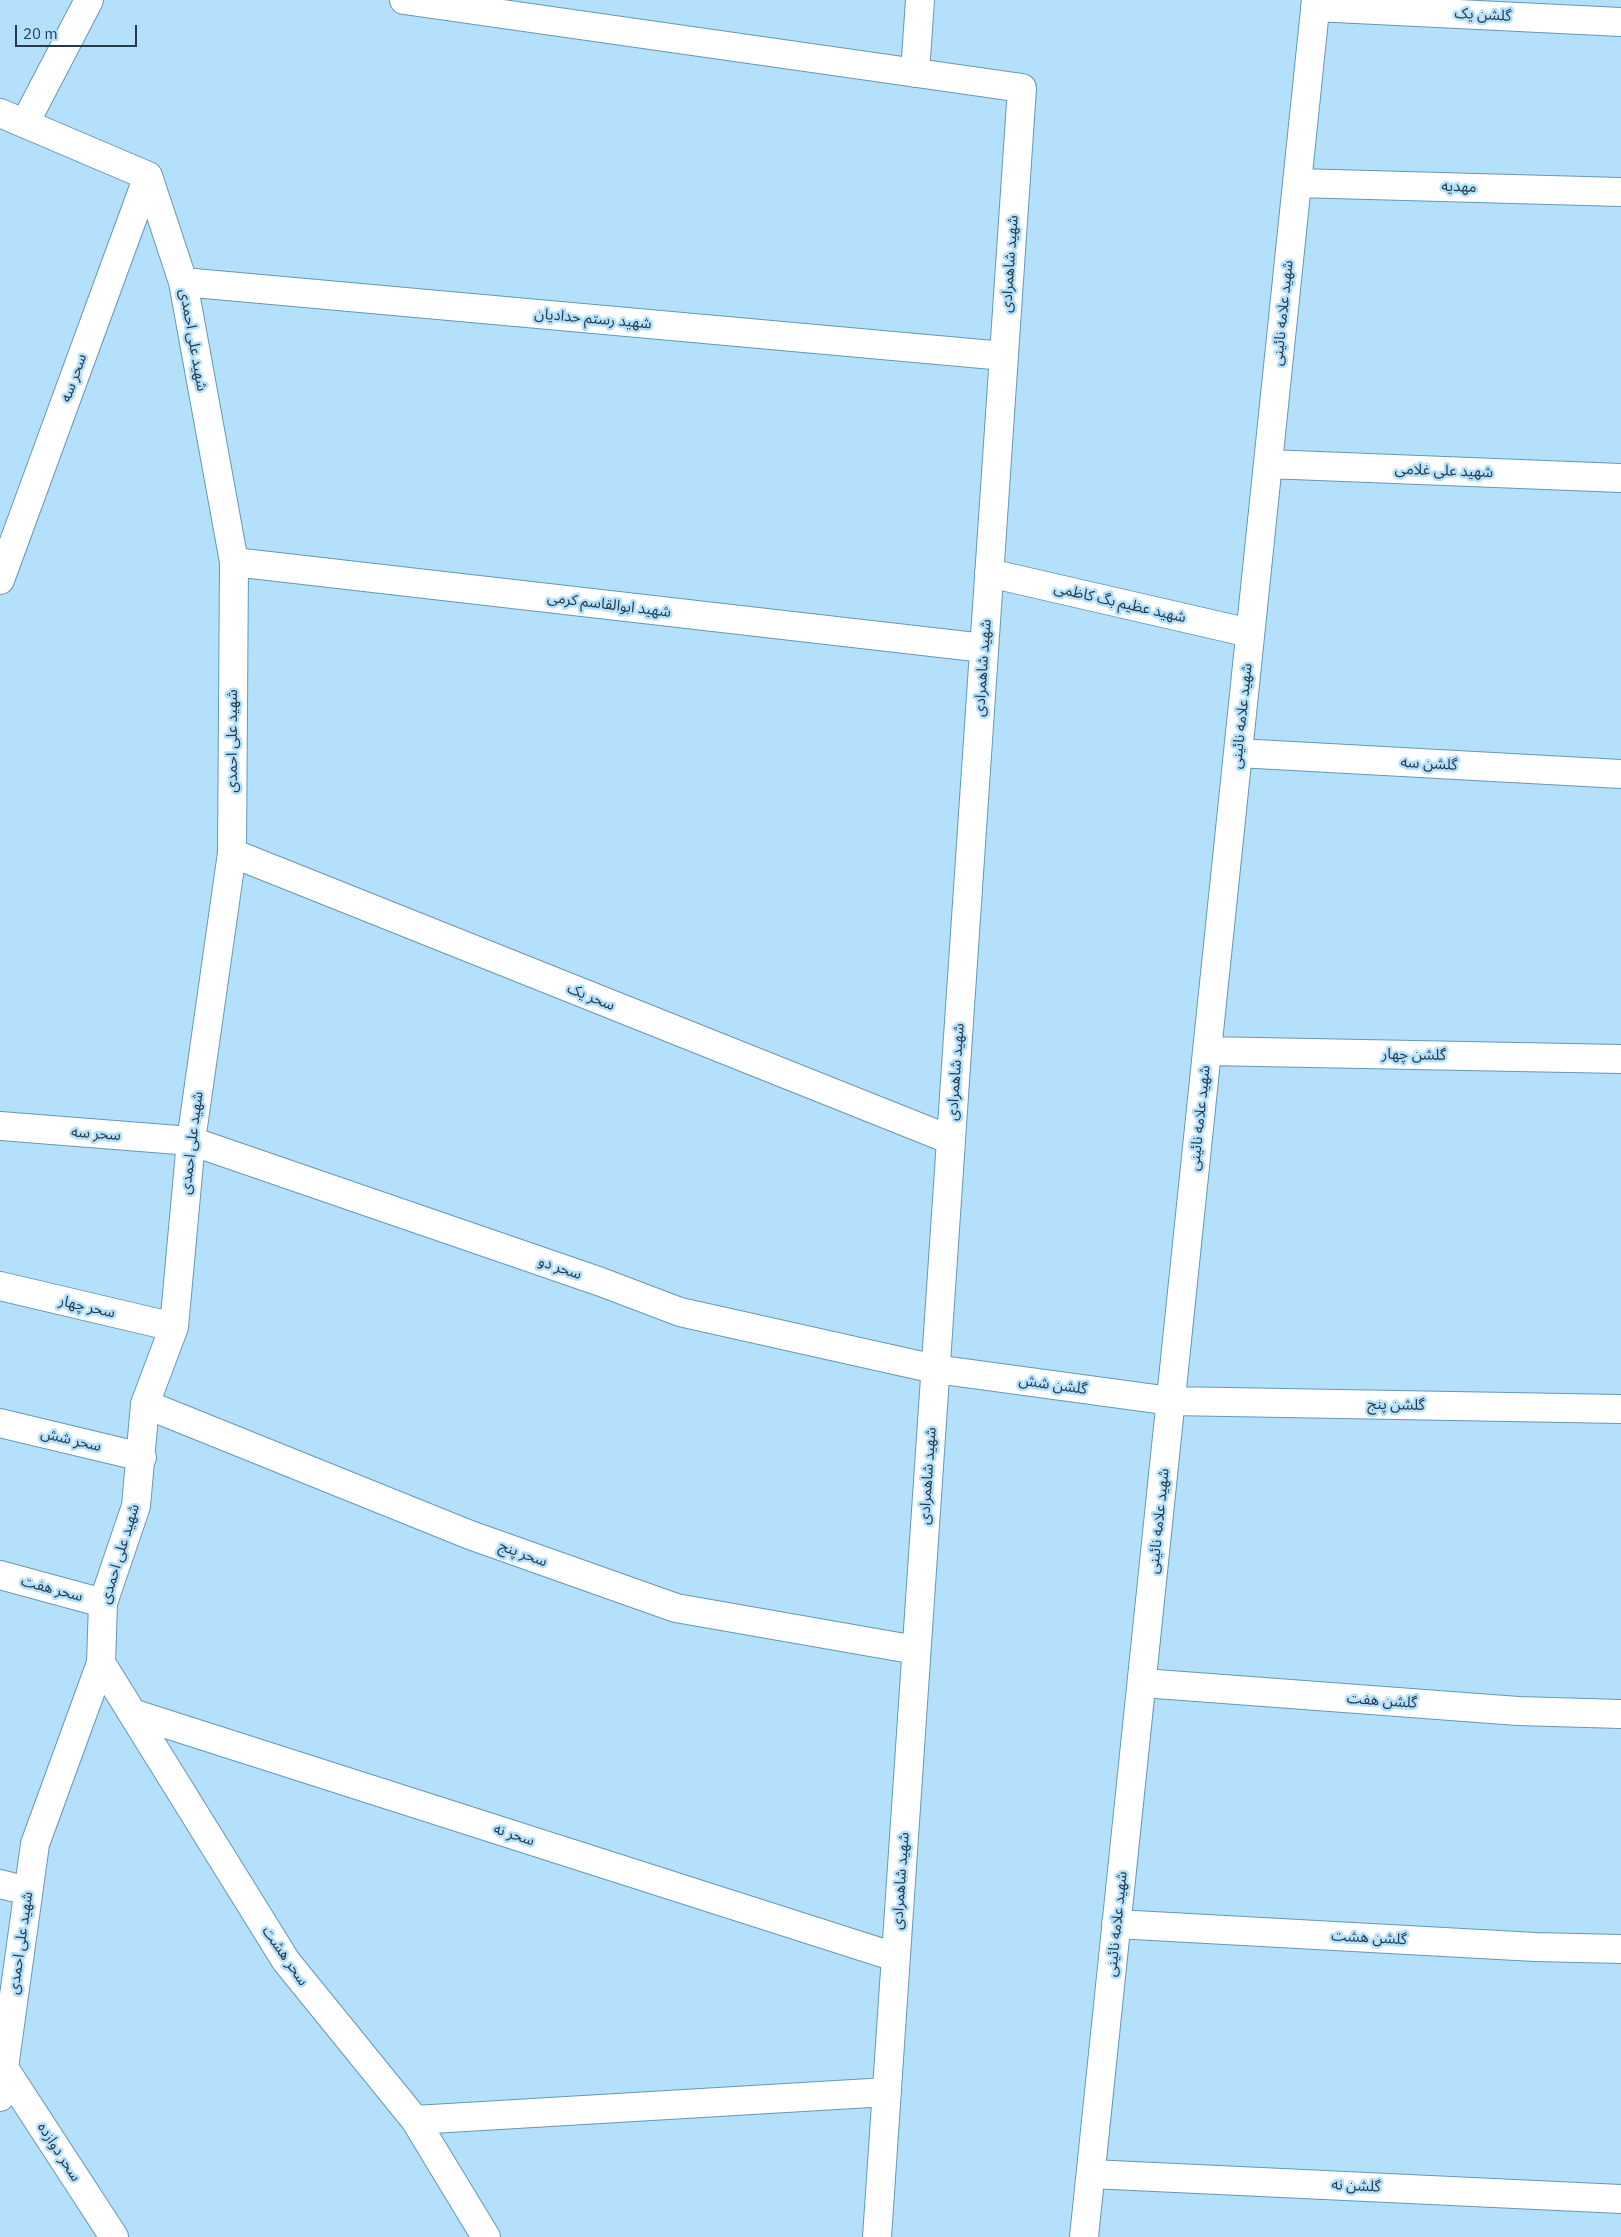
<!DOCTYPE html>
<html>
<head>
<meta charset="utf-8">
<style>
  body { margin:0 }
  #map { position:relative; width:1621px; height:2237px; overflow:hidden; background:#b4e0fc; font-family:"IBM Plex Sans",sans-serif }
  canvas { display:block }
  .scale { position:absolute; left:15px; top:25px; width:122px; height:22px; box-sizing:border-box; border:2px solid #253b4a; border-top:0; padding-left:6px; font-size:15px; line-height:18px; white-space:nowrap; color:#253b4a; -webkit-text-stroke:4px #b4e0fc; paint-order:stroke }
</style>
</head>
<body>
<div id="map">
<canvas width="1621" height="2237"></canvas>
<div class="scale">20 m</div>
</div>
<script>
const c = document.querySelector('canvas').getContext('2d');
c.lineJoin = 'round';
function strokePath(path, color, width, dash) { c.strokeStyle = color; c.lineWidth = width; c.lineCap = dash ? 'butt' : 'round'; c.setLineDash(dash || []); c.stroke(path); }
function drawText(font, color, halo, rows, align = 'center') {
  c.font = font + ' "IBM Plex Sans","Noto Sans Arabic",sans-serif'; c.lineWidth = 5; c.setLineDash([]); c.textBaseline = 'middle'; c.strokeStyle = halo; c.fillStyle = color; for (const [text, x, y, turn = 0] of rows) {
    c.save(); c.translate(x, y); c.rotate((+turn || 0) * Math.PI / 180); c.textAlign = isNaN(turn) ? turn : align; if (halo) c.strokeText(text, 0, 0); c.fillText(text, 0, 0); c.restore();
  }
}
const minor = new Path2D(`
  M404,0L1022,88L877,2237
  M1315,7L1621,22
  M915,73L920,0
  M0,113L148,176
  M25,123L89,0
  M1297,183L1621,192
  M183,282L1004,356
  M1268,464L1621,478
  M234,562L984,648
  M989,573L1250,633
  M0,580L148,176
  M1238,753L1621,774
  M232,853L951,1140
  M1207,1051L1621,1059
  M0,1126L191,1141L601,1282L680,1312L935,1369L1171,1401L1621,1409
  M0,1286L174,1327
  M145,1404L470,1535L676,1608L916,1650
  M0,1423L142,1457
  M0,1575L103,1603
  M101,1663L286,1961L415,2120L486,2237
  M1143,1683L1518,1711L1621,1714
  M132,1713L895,1957
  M0,1884L28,1891
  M1116,1924L1535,1947L1621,1949
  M4,2068L114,2237
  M0,2097L35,1844L101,1663L103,1603L136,1506L145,1404L174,1327L191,1141L232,853L234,562L183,282L148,176
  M415,2120L887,2092
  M1091,2174L1621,2199
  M1084,2237L1316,0`);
const streetNames = [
  ["گلشن یک",1483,15,3],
  ["مهدیه",1459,187,2],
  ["شهید شاهمرادی",1010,264,-86],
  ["شهید علامه‌ نائینی",1283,313,-84],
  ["شهید رستم حدادیان",593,319,5],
  ["شهید علی احمدی",193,340,80],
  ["سحر سه",74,378,-70],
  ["شهید علی غلامی",1444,471,2],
  ["شهید عظیم بگ کاظمی",1120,603,13],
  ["شهید ابوالقاسم کرمی",609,605,7],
  ["شهید شاهمرادی",983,668,-86],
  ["شهید علامه‌ نائینی",1242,716,-84],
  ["شهید علی احمدی",233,741,-90],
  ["گلشن سه",1429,764,3],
  ["سحر یک",591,997,22],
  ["گلشن چهار",1414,1055,1],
  ["شهید شاهمرادی",956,1072,-86],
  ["شهید علامه‌ نائینی",1200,1118,-84],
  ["سحر سه",96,1134,4],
  ["شهید علی احمدی",192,1143,-83],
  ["سحر دو",560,1268,19],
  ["سحر چهار",87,1307,13],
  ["گلشن شش",1053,1385,8],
  ["گلشن پنج",1396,1405,1],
  ["سحر شش",71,1440,13],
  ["شهید شاهمرادی",928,1476,-86],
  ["شهید علامه‌ نائینی",1159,1521,-84],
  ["شهید علی احمدی",120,1554,-73],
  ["سحر پنج",523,1554,20],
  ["سحر هفت",52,1589,15],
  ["گلشن هفت",1382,1701,4],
  ["سحر نه",514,1835,18],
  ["شهید شاهمرادی",901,1881,-86],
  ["شهید علامه‌ نائینی",1117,1924,-84],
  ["گلشن هشت",1369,1938,3],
  ["شهید علی احمدی",21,1943,-82],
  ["سحر هشت",285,1956,55],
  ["سحر دوازده",59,2152,57],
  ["گلشن نه",1356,2186,3]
];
strokePath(minor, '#6398b9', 30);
strokePath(minor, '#fff', 28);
drawText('15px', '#253b4a', '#b4e0fc', streetNames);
</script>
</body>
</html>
